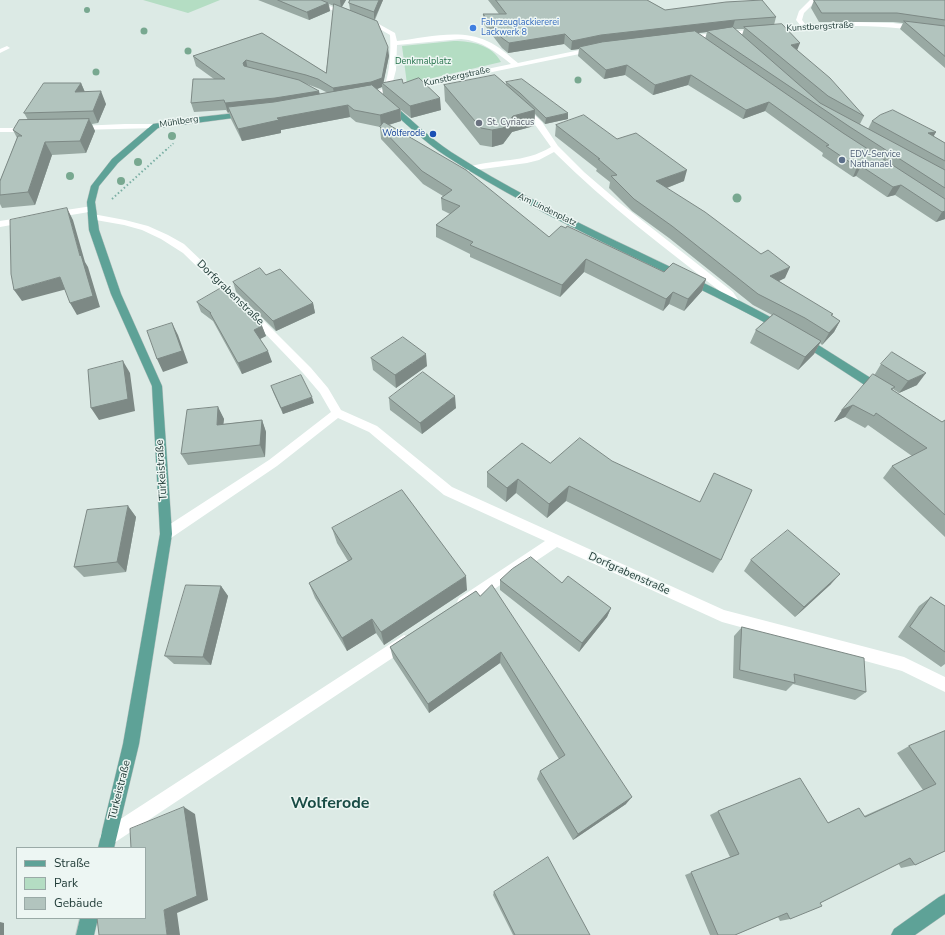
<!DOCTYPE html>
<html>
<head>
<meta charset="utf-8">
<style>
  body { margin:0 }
  #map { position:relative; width:945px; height:935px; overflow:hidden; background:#dceae5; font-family:"Nunito Sans",sans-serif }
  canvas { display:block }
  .legend { position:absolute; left:16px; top:847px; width:130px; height:72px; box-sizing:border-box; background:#edf6f3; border:1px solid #9aaaa7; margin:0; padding:5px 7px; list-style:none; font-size:12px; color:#1e3935 }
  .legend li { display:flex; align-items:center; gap:8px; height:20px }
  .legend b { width:20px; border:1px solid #9aaaa7 }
</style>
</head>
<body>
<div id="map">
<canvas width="945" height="935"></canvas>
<ul class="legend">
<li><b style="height:5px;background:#5ea297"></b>Straße</li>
<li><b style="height:11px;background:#b4ddc3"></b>Park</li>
<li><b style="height:11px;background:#b2c4be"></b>Gebäude</li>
</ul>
</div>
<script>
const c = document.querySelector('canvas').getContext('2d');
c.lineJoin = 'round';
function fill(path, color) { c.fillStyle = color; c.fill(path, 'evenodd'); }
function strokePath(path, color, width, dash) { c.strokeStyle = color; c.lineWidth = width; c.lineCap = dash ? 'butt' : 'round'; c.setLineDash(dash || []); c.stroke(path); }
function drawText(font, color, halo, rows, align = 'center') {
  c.font = font + ' "Nunito Sans",sans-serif'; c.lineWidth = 3; c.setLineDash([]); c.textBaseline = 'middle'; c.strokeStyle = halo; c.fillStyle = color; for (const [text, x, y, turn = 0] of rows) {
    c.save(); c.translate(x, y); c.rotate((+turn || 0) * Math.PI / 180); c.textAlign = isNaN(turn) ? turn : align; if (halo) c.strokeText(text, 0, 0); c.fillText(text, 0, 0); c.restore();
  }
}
const green = new Path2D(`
  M143,0H220L188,13Z
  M454,41C472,41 492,45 501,62L407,84L402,46Z`);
const pathFar1 = new Path2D(`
  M166,150L175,142`);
const path = new Path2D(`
  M112,199L167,149`);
const minor = new Path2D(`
  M304,0H313L377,23L395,33L397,41C425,38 460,28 487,41C499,46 508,55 518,63L594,47L597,49L594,51L376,96L372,94L384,88C390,71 391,52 390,35L373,25ZM461,39C482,41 495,51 511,64L391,89L396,70L397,45Z
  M810,0H817L804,13L802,20L806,25L856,22L893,23L945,30V34C916,30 887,26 857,26C800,26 743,35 686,40L683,38L686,36L800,25L796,20L799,11Z
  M7,46L10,48L0,53V49Z
  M520,107H526L542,122L558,146L584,172L620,203L733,292L739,301L738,303H730L726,296C668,250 607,205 554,152L539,160L527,163L468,171L467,169L468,167C498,158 523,164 551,147L536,126L520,111Z
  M125,124H156L160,126L156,128L78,130L74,128L78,126Z
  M0,128H29L33,130L29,132H0Z
  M92,206L96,209L95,211L53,218L49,215L53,212Z
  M93,214L125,220L148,226L168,235L184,244L251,308L311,368L328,388L341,410L377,426L452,487L724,610L904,657L945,677V692L902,671L722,622L557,547L469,606L464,608L459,606L457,602L459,598L545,541L444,495L369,432L338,418L277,466L171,538L166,540L161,538L160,534L161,530L269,460L331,412L320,393L303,373L254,322L183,253L161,239L142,230L124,225L90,219L89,217L90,215Z
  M25,217L28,218L29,220L28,222L0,227V221Z
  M404,635L409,637L411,642L409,647L114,843L108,845L102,843L100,837L102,831Z`);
const major = new Path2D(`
  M385,102H391C410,119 430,138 451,152C557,220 675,264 785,325L786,327L785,329H777C668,269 550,224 446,156C424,142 405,122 385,106Z
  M245,112L249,114L248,116L158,128L118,163L99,186L95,202L99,230L121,294L162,386L172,534L139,744L114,848H98L123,744L160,534L152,386L111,294L89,230L87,202L91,186L112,159L153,124L200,117Z
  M804,336L885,387L887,390L885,393L881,394L877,393L800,343L799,340L800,337Z
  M945,894V914L915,935H891L894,929L939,897Z
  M80,918H98L94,935H76Z`);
const trees = [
  [87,10,3],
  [144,31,3.5],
  [188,51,3.5],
  [96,72,3.5],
  [578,80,3.5],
  [172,136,4],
  [138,162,4],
  [70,176,4],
  [121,181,4],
  [737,198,4.5]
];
const wall = new Path2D(`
  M258,0H346L342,7L350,10L349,3L350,0H383L375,20L389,56L383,83H403L441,110L411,118L401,110V121L389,125L549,237L664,272L706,279L702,291L684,311L669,304L663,311L584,272L560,297L470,257V254L436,237V225L450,214L442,210L441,198L443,196L423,184L381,139L380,127L356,122L350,117L281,130V133L242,141L231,119L229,112L228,113L226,110L194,112L191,103L214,79L196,66L193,56L262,33L326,73L334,6L329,4L330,11L309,20ZM304,83L320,89L328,93L320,94ZM382,87L383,94L377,89Z
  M488,0H647L665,10L776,17L774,25L797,50L864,116L860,124L868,129L872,121L936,132L933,136L945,143V219L936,222L895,195L887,197L856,176L853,177L822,156L823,153L765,111L743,119L688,85L653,95L625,75L604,79L578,56L579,49L571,50L564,44L508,53L502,48L483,23V14H499ZM735,29H744L742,35ZM707,32L705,39L698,33Z
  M814,0H945V68L900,29L903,23L893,22H819L811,8Z
  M506,82L568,119L545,124L535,114L534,126L512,132L503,144L492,147L480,145L445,101L444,85H506Z
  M81,83L85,92L106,104L98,123L92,124L95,131L86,153L52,155L35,205L2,208L0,204V181L17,138L13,130L28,120L24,113Z
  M556,125L617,139L684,181L667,188L785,278L779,281L840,321L834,332L822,345L820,343L814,354L798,370L750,343L756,330L772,315L753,305L669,238L632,211L609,188L610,182L596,171L597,169L555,136Z
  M233,282L313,303L315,313L276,331L236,292Z
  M197,302L262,326L266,336L260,339L272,362L242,374L213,321L201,312Z
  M371,358L427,366L396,388L373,370Z
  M881,364L917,385L899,393L893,389V390L942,422L945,420V537L883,478L892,466L912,456L868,425L865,428L845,417L834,422L842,410L875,374Z
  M271,386L314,403L283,414L273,392Z
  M389,398L456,408L422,434L390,410Z
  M218,407L224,419L223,424L262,420L266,432L265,457L188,465L181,454Z
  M550,463L721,560L713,573L566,501L547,518L516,493L506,502L487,487V472Z
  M128,506L136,517L126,572L84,577L74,567Z
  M332,528L467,590L384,645L376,633L347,651L315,598L309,583L348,561L337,543Z
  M751,560L831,584L795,617L744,571Z
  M500,580L562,583L611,608L607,617L579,652L500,590Z
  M221,586L228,596L211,665L174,664L165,656Z
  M476,591L626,804L573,840L537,779L540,771L559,759L500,663L429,713L393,658L390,647Z
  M931,597L945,606V664L941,667L898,637L919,606Z
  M742,627L866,692L855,700L793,684L786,691L733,678L734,636Z
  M945,731V851L915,865L901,868L898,863L820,903L790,919L780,921L778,917L735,935H710L685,875L730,857L710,815L718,811L827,823L859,808L864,816L923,790L897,753L909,746Z
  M494,892L590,935H513L493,895Z`);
const shadedWall = new Path2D(`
  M340,0H346L341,8Z
  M379,0H383L374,20V12Z
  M328,3L330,11L309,20L307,12Z
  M735,20L732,30L707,31V32L579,47V49L571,50L572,41L601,35Z
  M565,34L564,44L508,53L509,43Z
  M800,43L796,53L791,45Z
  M388,47L389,56L383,85V84L382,78Z
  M246,60L248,70L246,72L243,63Z
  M627,65L625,75L604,79L606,70Z
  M691,75L688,85L653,95L655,85Z
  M382,78L383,84L382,83V87L372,91L335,98L333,88Z
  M81,83L86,95L75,92Z
  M101,91L106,104L98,123L93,111Z
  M319,91L321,100L228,107L229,112L228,113L225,103Z
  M440,98L441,110L411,118L410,106Z
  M769,102L765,111L743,119L746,110Z
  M348,105L350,117L281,130V133L242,141L238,129L277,118Z
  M400,109L401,121L381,127L380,115Z
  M535,110L534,126L512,132L503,144L492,147V130L513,116Z
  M568,113V119L545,124L546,118Z
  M89,119L95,131L86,153L80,141Z
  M936,132L931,141L928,133Z
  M45,142L52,155L35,205L28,192Z
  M861,166L856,176L853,177L857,167Z
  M687,170L684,181L653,193L656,181Z
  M901,185L895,195L887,197L893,187Z
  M67,208L73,220L85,262L88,267L100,307L77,315L70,303L80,256Z
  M945,211V219L936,222L942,212Z
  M586,259L584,272L560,297L562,285Z
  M790,267L785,278L766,287L770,276Z
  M60,277L67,289L22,301L14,290Z
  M706,279L702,291L684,311L688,299Z
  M673,292L669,304L663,311L666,299Z
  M313,303L315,313L276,331L273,321Z
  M840,321L834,332L822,345L829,333Z
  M172,323L178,335L188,363L163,372L157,359Z
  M262,326L266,336L258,340L254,330Z
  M821,341L814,354L798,370L805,357Z
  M268,351L272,362L242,374L238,363Z
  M426,354L427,366L396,388L395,375Z
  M123,361L130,373L135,411L99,420L91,408Z
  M926,373L917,385L899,393L908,381Z
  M455,396L456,408L422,434L420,423Z
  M312,397L314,403L283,414L281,408Z
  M853,405L845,417L834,422L842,410Z
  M218,407L224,419L222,437L217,425Z
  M262,420L266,432L265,457L260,445Z
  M518,479L516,493L506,502L507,488Z
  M569,486L566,501L547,518L549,504Z
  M128,506L136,517L126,572L117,562Z
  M840,574L831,584L795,617L804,607Z
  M466,576L467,590L384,645L381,632Z
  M221,586L228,596L211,665L203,657Z
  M611,608L607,617L579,652L582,643Z
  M372,619L376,633L347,651L342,638Z
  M501,652L500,663L429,713L428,704Z
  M632,797L626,804L573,840L578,834Z
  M184,807L195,814L208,900L177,913L180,935H167L164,910Z
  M0,922L4,923V935H0Z`);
const building = new Path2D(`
  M278,0H321L328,3L307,12Z
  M350,0H379L374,12L349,3Z
  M496,0H647L665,10L726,2L762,0L776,17L735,20L601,35L572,41L565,34L509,43L502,38L483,14H506Z
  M814,0H945V20L897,13H822Z
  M334,4L377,21L388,47L382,78L371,82L333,88L318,79L306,75L246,60L243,63L244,66L299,80L319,91L275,98L225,103L224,100L191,103L193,79H225L193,56L262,33L326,73Z
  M904,21L945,26V56Z
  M782,24L800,43L791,45L830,78L864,116L828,96L744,27Z
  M733,27L820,103L945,170V188L850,127L707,31Z
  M695,31L843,133L945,199V211L942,212L901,185L893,187L861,166L857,167L826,146L829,145L769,102L746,110L691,75L655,85L627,65L606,70L579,47L602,42Z
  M495,75L535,110L513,116L503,128L492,130L481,128L444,85Z
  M419,78L440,98L410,106L382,83L402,79L403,83Z
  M522,79L568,113L546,118L520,93L506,82Z
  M44,83H81L75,92L101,91L93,111L24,113Z
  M372,85L400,109L380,115L354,110L348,105L277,118L279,120L238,129L228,107L274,102Z
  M893,110L936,132L928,133L945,143V161L872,121L880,115Z
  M584,115L617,139L636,133L687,170L656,181L705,212L761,254L768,250L790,267L770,276L833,314L831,315L840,321L829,333L805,318L758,294L672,226L634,199L611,176L617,175L598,159H600L556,125Z
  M89,119L80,141L45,142L28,192L0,195V181L18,136H22L13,130L19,120Z
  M384,122L466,170L549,237L561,226L566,228L567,226L664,272L673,263L706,279L688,299L673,292L666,299L586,259L562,285L470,245L473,242L436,225L460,206L441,198L452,190L422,171L380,127Z
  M67,208L80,256L81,255L93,296L70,303L60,277L14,290L11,274L10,220Z
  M260,268L266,275L280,269L313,303L273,321L233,282Z
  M223,287L262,326L254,330L268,351L238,363L210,313H211L197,302Z
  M774,314L821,341L805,357L756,330Z
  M172,323L182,351L157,359L147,331Z
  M403,337L426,354L395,375L371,358Z
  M892,352L926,373L908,381L881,364Z
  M123,361L128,399L91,408L88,370Z
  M423,372L455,396L420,423L389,398Z
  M873,374L895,387L891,389L942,422L945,420V515L892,466L927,448L876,413L874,416L853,405L842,410Z
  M301,375L312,397L281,408L271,386Z
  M218,407L217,425L262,420L260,445L181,454L187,410Z
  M580,438L612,461L700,502L714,473L752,490L721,560L569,486L549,504L518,479L507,488L487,472L522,443L550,463Z
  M402,490L466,576L381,632L372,619L342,638L309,583L352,559L332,528Z
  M128,506L117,562L74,567L87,510Z
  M788,530L840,574L804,607L751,560Z
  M531,557L562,583L568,576L611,608L582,643L500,580L512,569Z
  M186,585L221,586L203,657L165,656Z
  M492,585L632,797L578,834L540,771L565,755L501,652L428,704L390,647L476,591L480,596Z
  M931,597L945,606V652L910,627Z
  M742,627L864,658L866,692L794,674L795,683L740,670Z
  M945,731V851L915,865L910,858L820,903L822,906L790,919L787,913L735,935H718L691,872L739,854L718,811L800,778L828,823L859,808L865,817L936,784L909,746Z
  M184,807L197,896L164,910L167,935H99L97,918H145V848H131L130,829Z
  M548,857L590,935H515L494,892Z`);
const markers = [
  [473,28,4,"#3f7fe0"],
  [479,123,4,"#6b7280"],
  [433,134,4,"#1a4fb4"],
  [842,160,4,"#5c6f8a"]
];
const farShopnames = [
  ["Fahrzeuglackiererei",481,23],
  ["Lackwerk 8",481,33]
];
const farStreetnames = [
  ["Kunstbergstraße",820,27,-3],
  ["Kunstbergstraße",457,77,-12],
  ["Mühlberg",179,122,-9],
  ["Am Lindenplatz",547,210,26]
];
const farParknames = [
  ["Denkmalplatz",423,62]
];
const farWorshipnames = [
  ["St. Cyriacus",487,123]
];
const farTransitnames = [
  ["Wolferode",425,134]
];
const farServicenames = [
  ["EDV-Service",850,155],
  ["Nathanael",850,165]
];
const streetNames = [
  ["Dorfgrabenstraße",230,293,44],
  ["Türkeistraße",162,470,-94],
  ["Dorfgrabenstraße",629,574,24],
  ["Türkeistraße",120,790,-76]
];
const nearQuarternames = [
  ["Wolferode",330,804]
];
fill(green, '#b4ddc3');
strokePath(major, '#bcc4c2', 1);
strokePath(pathFar1, '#7bafa4', 1.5, [1, 2]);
strokePath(path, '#7bafa4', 2, [1.5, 2.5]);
fill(minor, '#fff');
fill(major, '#5ea297');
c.fillStyle = '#78a890';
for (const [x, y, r] of trees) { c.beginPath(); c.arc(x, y, r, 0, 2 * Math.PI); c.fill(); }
fill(wall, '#99a9a3');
fill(shadedWall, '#7d8985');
fill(building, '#b2c4be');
strokePath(building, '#7d8985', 1);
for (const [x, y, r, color] of markers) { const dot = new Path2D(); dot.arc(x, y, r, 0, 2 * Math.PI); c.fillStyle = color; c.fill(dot); strokePath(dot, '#edf6f3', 1.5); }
drawText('9px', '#366cbe', '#edf6f3', farShopnames, 'left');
drawText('9px', '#1e3935', '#edf6f3', farStreetnames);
drawText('9px', '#26724b', '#edf6f3', farParknames);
drawText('9px', '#5b616d', '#edf6f3', farWorshipnames, 'left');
drawText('9px', '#164399', '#edf6f3', farTransitnames, 'right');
drawText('9px', '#4e5e75', '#edf6f3', farServicenames, 'left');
drawText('11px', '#1e3935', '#edf6f3', streetNames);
drawText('bold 16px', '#194c45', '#edf6f3', nearQuarternames);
</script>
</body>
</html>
